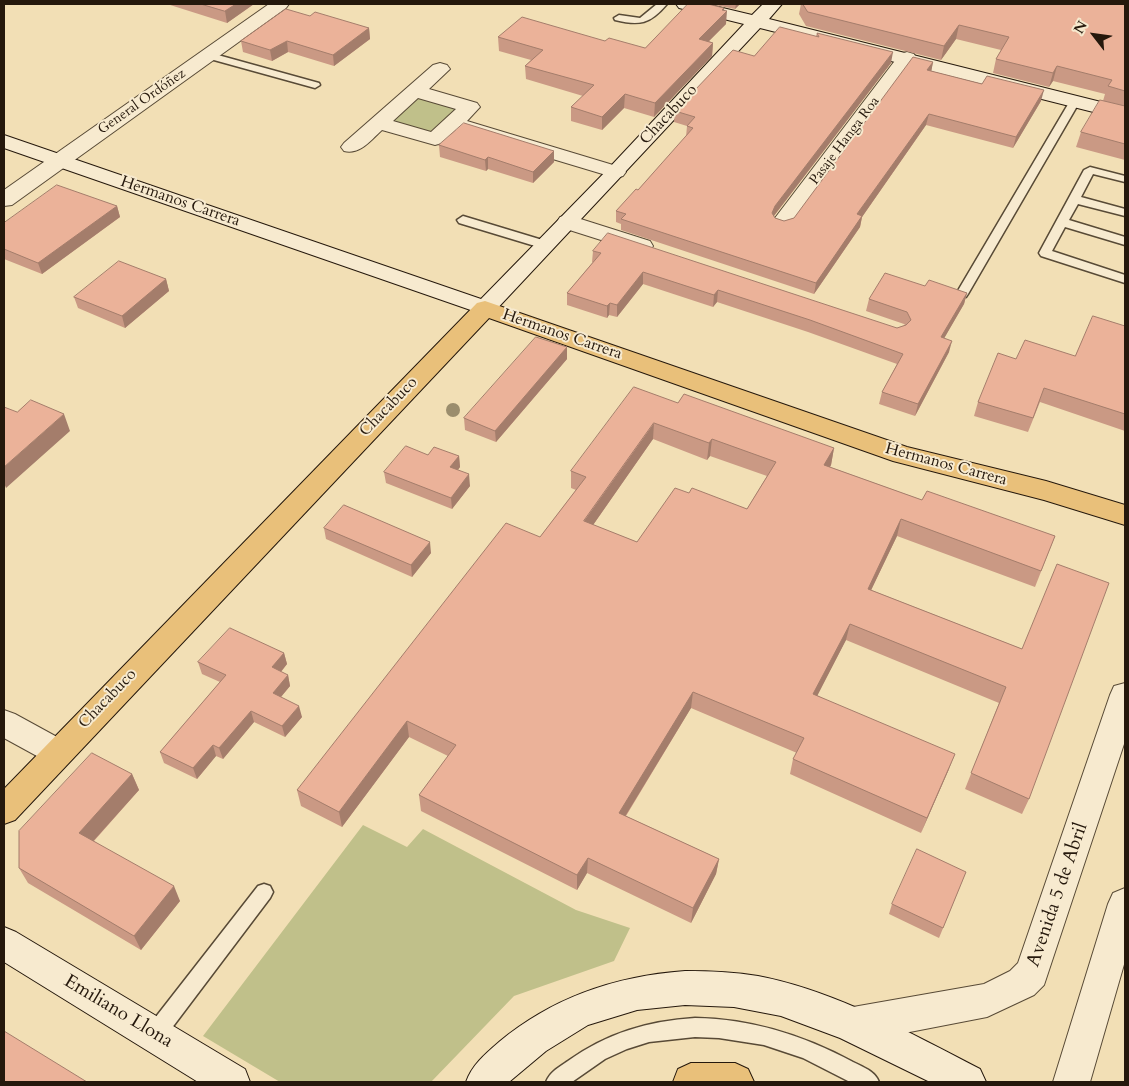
<!DOCTYPE html>
<html>
<head>
<meta charset="utf-8">
<style>
  body { margin:0 }
  #map { position:relative; width:1129px; height:1086px; overflow:hidden; background:#f2dfb5; font-family:Cardo,serif }
  canvas { display:block }
  .frame { position:absolute; inset:0; border:5px solid #25180c; pointer-events:none }
  .north { position:absolute; left:1069px; top:10px; width:50px; height:50px; -webkit-text-stroke:4px #f7eacf; paint-order:stroke; rotate:300deg; font-size:14px; font-weight:700; line-height:20px; text-align:center; color:#25180c }
  .north::after { content:''; display:block; margin:auto; width:18px; height:22px; background:#25180c; clip-path:polygon(50% 0,100% 100%,50% 72%,0 100%) }
</style>
</head>
<body>
<div id="map">
<canvas width="1129" height="1086"></canvas>
<div class="frame"></div>
<div class="north">N</div>
</div>
<script>
const c = document.querySelector('canvas').getContext('2d');
c.lineJoin = 'round';
function fill(path, color) { c.fillStyle = color; c.fill(path, 'evenodd'); }
function strokePath(path, color, width, dash) { c.strokeStyle = color; c.lineWidth = width; c.lineCap = dash ? 'butt' : 'round'; c.setLineDash(dash || []); c.stroke(path); }
function drawText(font, color, halo, rows, align = 'center') {
  c.font = font + ' Cardo,serif'; c.lineWidth = 4; c.setLineDash([]); c.textBaseline = 'middle'; c.strokeStyle = halo; c.fillStyle = color; for (const [text, x, y, turn = 0] of rows) {
    c.save(); c.translate(x, y); c.rotate((+turn || 0) * Math.PI / 180); c.textAlign = isNaN(turn) ? turn : align; if (halo) c.strokeText(text, 0, 0); c.fillText(text, 0, 0); c.restore();
  }
}
const green = new Path2D(`
  M417,96L457,108L430,132L390,120Z
  M363,825L407,847L423,829L576,910L630,928L614,961L514,996L431,1082H280L203,1036Z`);
const lane = new Path2D(`
  M657,4H667C650,24 640,26 615,20L614,18L619,15L640,18Z
  M207,52L319,83L320,85L315,88L203,57L202,55Z
  M1075,98L1080,101L968,294L966,297H958L956,294L1070,101Z
  M1090,167L1125,176V182L1093,174L1081,197L1125,209V216L1078,204L1069,220L1125,237V245L1065,227L1052,251L1125,275V283L1041,256L1039,253L1084,170Z
  M463,216L549,242L551,245L545,249L459,223L457,220Z
  M264,884L270,886L273,892L270,898L162,1041L155,1044L148,1041L145,1034L148,1027L258,886Z
  M695,1018C752,1019 803,1035 853,1062C863,1067 875,1071 879,1082H850L803,1058L764,1045L719,1038L695,1037L649,1042L627,1049L605,1059L572,1082H546C550,1072 559,1067 568,1061C607,1033 648,1021 695,1018Z`);
const street = new Path2D(`
  M269,4H289L286,8L12,205L4,206V190Z
  M907,52L914,54L916,58L791,228L783,230L775,228L772,223L775,218L900,54Z
  M440,63L447,65L450,69L429,89L477,103L480,107L467,121L623,168L626,172L623,176L616,178L456,130L442,143L435,145L382,130C371,140 360,155 344,151L341,147L344,143L433,65ZM418,98L456,109L431,132L393,121Z
  M568,215L650,241L653,246L650,251L642,253L560,227L557,222L560,217Z
  M1125,683V741L1044,985L1034,995L987,1017L853,1043L840,1037L835,1025L840,1013L853,1007L984,984L1010,971L1018,963L1110,695L1114,686Z
  M4,710L15,714L68,743L73,752L68,761L57,765L46,761L4,738Z
  M1125,888V961L1090,1082H1053L1108,904L1113,893Z`);
const secondary = new Path2D(`
  M676,4H706L752,15L763,4H782L769,19L1125,108V120L760,28L493,313L485,315L4,148V135L481,299L609,168L744,24L679,8Z
  M4,927L16,932L245,1069L250,1082H198L4,962Z
  M685,971C710,971 734,972 758,976C836,991 910,1033 980,1069L986,1082H930L840,1038L781,1016L734,1007L685,1005L637,1010L588,1025L546,1051L509,1082H466C472,1065 485,1054 499,1042C553,997 616,976 685,971Z`);
const primary = new Path2D(`
  M485,301L907,447L1046,481L1125,505V525L1044,500L893,461L489,318L15,820L4,824V789L477,303Z
  M691,1063H735L748,1069L754,1082H673L678,1069Z`);
const trees = [
  [453,410]
];
const wall = new Path2D(`
  M167,4H254L227,23Z
  M710,4H740L735,9Z
  M801,4H1125V160L1076,147L1081,132L1103,101L1105,94L1053,81L1049,87L993,73L996,59L1001,50L956,39L941,60L806,26L799,14Z
  M724,8L726,24L709,41L713,43L712,56L654,117L624,108L602,130L571,121V107L583,96L526,79L525,66L531,60L499,51L498,37L605,41L645,48Z
  M310,16L369,28L370,39L334,66L288,52L272,61L243,52L241,41Z
  M817,33L891,63L774,216L775,218L784,221L794,218L933,62L931,71L1041,101L1013,148L926,125L862,217L860,227L814,294L621,230V224L616,222V211L638,190L686,137L687,126L674,122L675,111L754,56L816,36Z
  M439,145L554,162L533,183L488,169L486,171L440,157Z
  M117,206L120,217L42,274L4,259V223Z
  M593,251L897,328L905,325L904,324L866,311L869,299L925,286L967,293L964,304L944,338L949,352L915,416L879,404L882,392L897,364L808,332L717,302L713,307L643,284L617,317L609,315L607,318L567,305V293L593,262H592Z
  M166,279L169,291L125,328L78,308L74,297Z
  M1125,326V431L1040,402L1028,432L974,416L978,402L1016,359L1075,356Z
  M567,347V359L496,442L465,430L464,418Z
  M678,403L834,448L831,465L830,467L922,500L1055,536L1035,587L897,536L871,590L1022,649L1029,799L1022,814L965,789L999,703L846,640L817,695L949,769L921,833L790,774L793,759L797,753L691,708L626,816L719,859L716,874L691,923L587,873L577,890L421,811L419,795L448,756L409,737L342,827L301,806L297,790L540,537L576,490L571,488V471ZM653,439L707,460L710,456L767,476L747,509L689,493L637,542L593,525Z
  M428,455L459,456L460,467L458,470L470,486L452,509L386,483L384,472Z
  M324,528L431,553L412,577L326,539Z
  M284,653L287,664L281,672L288,675L290,686L281,697L302,717L285,737L254,722L223,759L216,756L197,779L164,763L160,752L220,682L202,674L198,662Z
  M132,774L139,790L94,841L180,901L141,950L28,883L19,868Z
  M966,872L939,938L889,914L892,904Z`);
const shadedWall = new Path2D(`
  M236,4H254L227,23L225,11Z
  M736,4H740L735,9Z
  M724,8V14L727,11L726,24L698,52L699,39Z
  M959,25L956,39L941,60L944,46Z
  M369,28L370,39L334,66L333,55Z
  M287,41L288,52L272,61L270,50Z
  M713,43L712,56L654,117L655,103Z
  M893,52L891,63L773,217L772,213L775,206Z
  M933,62L931,73L927,70Z
  M1057,66L1053,81L1049,87L1053,73Z
  M1044,90L1041,101L1013,148L1016,137Z
  M625,94L624,108L602,130V117Z
  M929,114L926,125L862,217L860,227L814,294L816,283L857,214Z
  M554,151V162L533,183V172Z
  M488,157V169L486,171L485,160Z
  M117,206L120,217L42,274L38,263Z
  M643,272V284L617,317V305Z
  M166,279L169,291L125,328L122,316Z
  M718,290L717,302L713,307L714,295Z
  M967,293L964,304L938,349L941,337Z
  M610,303L609,315L607,318V306Z
  M952,341L949,352L915,416L918,404Z
  M567,347V359L496,442L495,431Z
  M64,414L70,431L6,488L4,483V467Z
  M654,423L653,439L584,538V521Z
  M712,439L710,456L707,460L709,443Z
  M834,448L831,465L821,482L824,465Z
  M459,456L460,467L451,479L450,467Z
  M469,474L470,486L452,509L451,498Z
  M901,519L897,536L864,605L868,589Z
  M430,542L431,553L412,577L411,565Z
  M850,624L846,640L810,710L813,694Z
  M284,653L287,664L275,679L272,667Z
  M288,675L290,686L275,704L273,693Z
  M693,692L691,708L618,828L619,813Z
  M299,706L302,717L285,737L282,726Z
  M251,711L254,722L223,759L219,748Z
  M407,721L409,737L342,827L339,812Z
  M213,745L216,756L197,779L193,768Z
  M955,754L949,769L921,833L927,818Z
  M132,774L139,790L87,848L79,833Z
  M588,858L587,873L577,890V875Z
  M719,859L716,874L691,923L693,908Z
  M174,886L180,901L141,950L134,936Z`);
const building = new Path2D(`
  M201,4H236L225,11Z
  M688,4H708L724,8L722,10L727,11L699,39L713,43L655,103L625,94L602,117L571,107L594,85L525,66L543,50L498,37L522,17L605,41L609,38L645,48Z
  M803,4H1125V91L1108,86L1112,80L1057,66L1053,73L996,59L1009,37L959,25L944,46L808,12Z
  M286,9L310,16L315,12L369,28L333,55L287,41L270,50L241,41Z
  M780,27L819,37L817,33L893,52L775,206L772,213L775,218L784,221L794,218L913,57L933,62L927,70L982,84L987,76L1044,90L1016,137L929,114L857,214L862,216L816,283L621,219L626,214L616,211L636,189L638,190L693,128L687,126L695,117L675,111L733,50L754,56Z
  M1100,100L1125,106V144L1081,132Z
  M464,123L554,151L533,172L488,157L485,160L439,145Z
  M57,185L117,206L38,263L4,249V223Z
  M608,233L897,328L906,325L911,320L907,312L869,299L885,273L925,286L929,280L967,293L941,337L952,341L918,404L882,392L903,354L810,320L718,290L714,295L643,272L617,305L610,303L607,306L567,293L601,253L593,251Z
  M119,261L166,279L122,316L74,297Z
  M1093,316L1125,326V414L1044,388L1033,418L978,402L998,353L1016,359L1025,340L1075,356Z
  M536,337L567,347L495,431L464,418Z
  M634,387L678,403L684,394L834,448L824,465L922,500L927,491L1055,536L1041,571L901,519L868,589L1022,649L1057,564L1109,583L1029,799L971,773L1006,687L850,624L813,694L955,754L927,818L793,759L804,738L693,692L619,813L719,859L693,908L588,858L577,875L419,795L456,745L407,721L339,812L297,790L506,523L540,537L586,477L571,471ZM654,423L709,443L712,439L776,462L747,509L692,488L689,493L675,488L637,542L584,521Z
  M31,400L64,414L4,467V407L17,412Z
  M406,446L428,455L434,447L459,456L450,467L469,474L451,498L384,472Z
  M344,505L430,542L411,565L324,528Z
  M230,628L284,653L272,667L288,675L273,693L299,706L282,726L251,711L219,748L213,745L193,768L160,752L226,675L198,662Z
  M92,753L132,774L79,833L174,886L134,936L19,868V831Z
  M917,849L966,872L943,928L892,904Z
  M4,1031L87,1082H4Z`);
const farStreetnames = [
  ["General Ordóñez",142,102,-35],
  ["Pasaje Hanga Roa",845,141,-53]
];
const streetNames = [
  ["Chacabuco",669,115,-47],
  ["Hermanos Carrera",180,202,19],
  ["Hermanos Carrera",562,335,19],
  ["Chacabuco",389,407,-46],
  ["Hermanos Carrera",946,465,15],
  ["Chacabuco",108,699,-46]
];
const nearStreetnames = [
  ["Avenida 5 de Abril",1058,895,-71],
  ["Emiliano Llona",118,1012,31]
];
fill(green, '#c0c08a');
strokePath(lane, '#584a36', 3);
strokePath(street, '#584a36', 2);
strokePath(secondary, '#25180c', 2);
strokePath(primary, '#25180c', 2);
fill(lane, '#f7eacf');
fill(street, '#f7eacf');
fill(secondary, '#f7eacf');
fill(primary, '#e9c07a');
c.fillStyle = '#9b8d6d';
for (const [x, y] of trees) { c.beginPath(); c.arc(x, y, 7, 0, 2 * Math.PI); c.fill(); }
fill(wall, '#ca9984');
fill(shadedWall, '#a47d6b');
fill(building, '#ebb299');
strokePath(building, '#a47d6b', 1);
drawText('14px', '#25180c', '#f7eacf', farStreetnames);
drawText('16px', '#25180c', '#f7eacf', streetNames);
drawText('19px', '#25180c', '#f7eacf', nearStreetnames);
</script>
</body>
</html>
